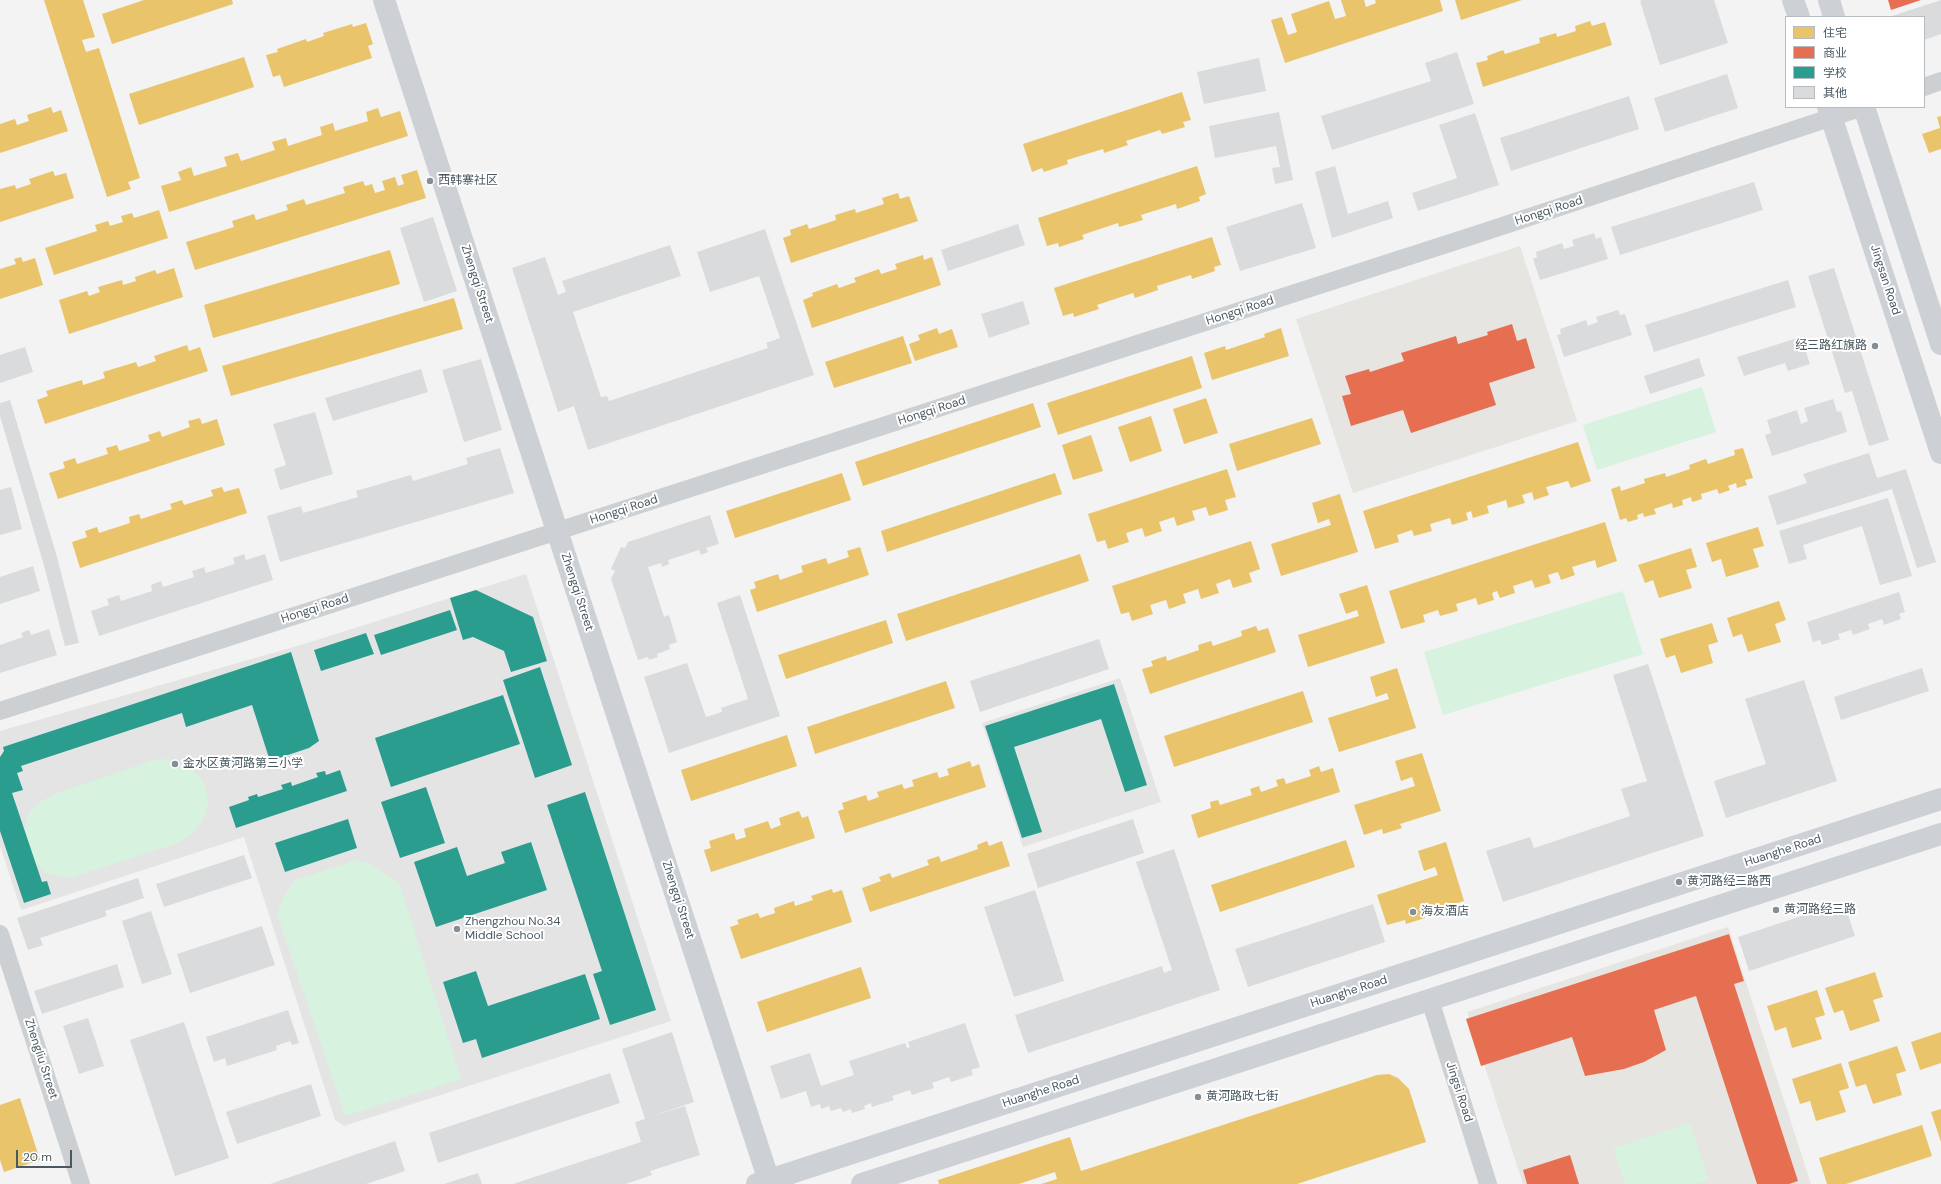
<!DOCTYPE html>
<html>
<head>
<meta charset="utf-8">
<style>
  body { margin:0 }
  #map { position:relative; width:1941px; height:1184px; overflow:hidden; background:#f3f3f3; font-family:"DM Sans","Noto Sans SC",sans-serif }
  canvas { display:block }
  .legend { position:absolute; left:1785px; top:16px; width:140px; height:92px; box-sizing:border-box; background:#fff; border:1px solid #b6bcc0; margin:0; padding:5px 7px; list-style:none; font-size:12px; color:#495861 }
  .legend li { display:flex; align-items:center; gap:8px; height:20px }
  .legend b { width:20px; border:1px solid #b6bcc0 }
  .scale { position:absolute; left:16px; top:1150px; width:56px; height:18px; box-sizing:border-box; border:2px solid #495861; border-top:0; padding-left:5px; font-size:12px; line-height:14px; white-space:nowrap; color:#495861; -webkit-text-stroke:3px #fff; paint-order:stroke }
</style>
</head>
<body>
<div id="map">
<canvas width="1941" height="1184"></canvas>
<ul class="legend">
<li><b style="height:11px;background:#e9c46a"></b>住宅</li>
<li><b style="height:11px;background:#e76f51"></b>商业</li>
<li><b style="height:11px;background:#2a9d8f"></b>学校</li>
<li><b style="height:11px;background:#d9dbdc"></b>其他</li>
</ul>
<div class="scale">20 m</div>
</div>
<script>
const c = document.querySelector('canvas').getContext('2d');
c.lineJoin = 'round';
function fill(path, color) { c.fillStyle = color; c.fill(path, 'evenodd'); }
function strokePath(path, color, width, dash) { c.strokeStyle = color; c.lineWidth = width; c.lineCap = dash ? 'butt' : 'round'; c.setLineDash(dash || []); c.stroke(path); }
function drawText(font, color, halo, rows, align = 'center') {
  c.font = font + ' "DM Sans","Noto Sans SC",sans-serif'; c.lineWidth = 4; c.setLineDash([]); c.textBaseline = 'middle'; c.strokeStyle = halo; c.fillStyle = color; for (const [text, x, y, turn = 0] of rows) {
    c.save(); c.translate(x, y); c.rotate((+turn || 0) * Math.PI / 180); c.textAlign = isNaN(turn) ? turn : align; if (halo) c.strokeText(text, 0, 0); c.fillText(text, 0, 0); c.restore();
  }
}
const commercial = new Path2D(`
  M1520,246L1577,421L1353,493L1296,319Z
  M1728,927L1811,1184H1523L1467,1012Z`);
const education = new Path2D(`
  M526,574L671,1021L344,1126L335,1120L244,837L21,910L0,846V731L304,644Z
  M1120,678L1161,802L1023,847L982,723Z`);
const green = new Path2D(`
  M1702,387L1716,432L1597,470L1583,425Z
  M1623,591L1643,654L1443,715L1424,652Z
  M164,759C215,765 224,820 178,843L70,878L48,874L31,860L24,830L30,811L37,804L54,794L151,761Z
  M357,860L368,863L399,883L461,1079L345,1116L277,914L285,894L295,880Z
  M1690,1123L1709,1180L1696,1184H1625L1613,1148Z`);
const homes = new Path2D(`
  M44,0H83L95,37L82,40L86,52L99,48L140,178L128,182L131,189L107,197Z
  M144,0H232L233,4L112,44L102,14Z
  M1341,0H1364L1366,7L1376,3L1375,0H1440L1443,11L1285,63L1271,20L1282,17L1288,35L1297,32L1291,14L1329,1L1335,19L1346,16Z
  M1455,0H1522L1461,20Z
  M1590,21L1592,26L1605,22L1612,45L1483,87L1476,63L1488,60L1487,56L1503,50L1505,54L1540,43L1539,38L1556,33L1557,37L1576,31L1575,26Z
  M366,23L373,44L368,46L372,58L284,87L280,75L273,77L266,55L278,52L277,49L306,39L307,42L324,36L323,33L352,24L353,27Z
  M244,57L254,87L139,125L129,94Z
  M1182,92L1191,120L1183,122L1185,127L1162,134L1160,130L1126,141L1128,145L1104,153L1103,149L1067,160L1068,164L1044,172L1042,168L1032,172L1023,144Z
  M51,107L53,113L61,110L68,131L0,153V124L15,119L17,125L29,121L27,115Z
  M378,108L381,117L400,111L408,136L169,212L161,186L181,180L178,172L191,167L194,176L227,166L224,157L238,153L241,161L275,150L272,142L286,138L288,146L322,135L320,127L333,123L335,131L368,121L366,112Z
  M1941,116V149L1929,153L1922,134L1940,128L1937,117Z
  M1197,166L1206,194L1199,197L1200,201L1177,209L1176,204L1141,215L1143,220L1119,227L1118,223L1082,235L1084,239L1059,247L1058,243L1047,246L1038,218Z
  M417,170L426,198L195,270L186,242L234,227L232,221L254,214L256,220L288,210L286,205L304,199L306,205L345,193L343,187L363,181L365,186L372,184L375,193L385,190L382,181L395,177L398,186L404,184L401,175Z
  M53,171L55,176L66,173L74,198L0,222V189L15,185L16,189L31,184L29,179Z
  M898,193L900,199L909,196L918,221L791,263L783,238L791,235L790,230L807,224L809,229L836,220L835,215L855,209L856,213L884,204L882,198Z
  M159,210L168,238L54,275L45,248L97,231L95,225L108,221L110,226L123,222L121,216L132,213L134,218Z
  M1212,237L1221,265L1214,267L1215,271L1192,279L1191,275L1157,286L1158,290L1135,298L1133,293L1097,305L1099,309L1074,317L1073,313L1063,316L1054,288Z
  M390,250L400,284L213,338L204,305Z
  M923,255L924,260L932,257L941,285L812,328L803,300L813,296L812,293L837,284L839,288L856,282L854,278L879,269L881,274L897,269L895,264Z
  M21,257L23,262L35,258L43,285L0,299V269L16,264L14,259Z
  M174,268L183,297L69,334L59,300L87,291L89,296L100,292L98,287L122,280L123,285L136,281L135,277L155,270L157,274Z
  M454,298L463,329L231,396L222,366Z
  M937,328L939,334L952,329L958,347L915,361L909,344L920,340L918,335Z
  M1281,328L1289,356L1212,380L1204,353L1225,346L1226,350L1265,337L1264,334Z
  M903,336L912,363L834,388L825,362Z
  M187,345L189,351L200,347L208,371L45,424L37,400L48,396L46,391L82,380L83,385L105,378L103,372L136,362L138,367L156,361L154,356Z
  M1192,356L1202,388L1058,435L1047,403Z
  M1206,398L1218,433L1184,444L1173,409Z
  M1033,403L1041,427L863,486L855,462Z
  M1151,416L1162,451L1130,462L1118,427Z
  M200,418L202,424L217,419L225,445L58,499L49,473L65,468L63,462L75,458L77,464L108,454L106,448L117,445L119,451L150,441L148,435L160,431L162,437L190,427L188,421Z
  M1312,418L1321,444L1237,471L1229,444Z
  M1091,435L1103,471L1073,480L1062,445Z
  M1578,442L1591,481L1571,488L1568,481L1546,487L1549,495L1534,500L1532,492L1522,495L1525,503L1508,508L1506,500L1487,506L1489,513L1473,518L1471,511L1466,513L1468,520L1452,525L1450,518L1430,524L1432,531L1414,536L1412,530L1397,535L1399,542L1375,549L1363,511Z
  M1743,448L1753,478L1745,480L1747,485L1737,488L1736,483L1728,486L1730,490L1719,494L1717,489L1701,494L1702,499L1692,502L1691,497L1682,500L1683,505L1673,508L1672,503L1654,509L1656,514L1644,517L1643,513L1637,515L1638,519L1628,522L1626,518L1620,520L1611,489L1620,486L1621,491L1645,483L1644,479L1665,473L1666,477L1690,469L1689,465L1706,459L1708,464L1735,455L1734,450Z
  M1227,469L1236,497L1225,500L1228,510L1209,516L1206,507L1192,511L1195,520L1177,526L1174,517L1159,522L1162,531L1145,537L1142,528L1126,533L1129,542L1108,549L1105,540L1097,542L1088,514Z
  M842,473L851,500L735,538L726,511Z
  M1055,473L1062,494L887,552L881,531Z
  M222,487L224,492L239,488L247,513L80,568L72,542L87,537L85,531L97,527L99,533L130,523L129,517L139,514L141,519L172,509L170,504L182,500L184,505L213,496L211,490Z
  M1340,494L1358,552L1281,576L1271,544L1331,525L1329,519L1318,523L1312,503Z
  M1605,522L1617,561L1597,568L1595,560L1572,567L1575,575L1561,580L1558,572L1548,575L1551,583L1535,588L1532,580L1513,586L1515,593L1500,598L1497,591L1492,593L1494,600L1478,605L1476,598L1456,604L1458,611L1440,616L1438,610L1423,615L1425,622L1401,629L1389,591Z
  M1758,527L1764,546L1753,549L1759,567L1726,577L1721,559L1712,562L1706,543Z
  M1251,541L1260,569L1249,573L1252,582L1233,588L1230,579L1216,584L1219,593L1201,599L1198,589L1183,594L1186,603L1169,609L1166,600L1150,605L1153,614L1132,621L1129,612L1121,614L1112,586Z
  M860,547L869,575L757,612L750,590L756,588L754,582L778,574L780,580L803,572L801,566L826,558L828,564L849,557L847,551Z
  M1691,548L1697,567L1686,570L1692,588L1659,598L1653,580L1645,583L1638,565Z
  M1080,554L1089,581L906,641L897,614Z
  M1367,585L1385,643L1308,667L1298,635L1359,616L1357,610L1346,614L1339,594Z
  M1779,601L1786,620L1775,624L1781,642L1748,652L1742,634L1733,637L1727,618Z
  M886,620L893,643L786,679L778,655Z
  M1712,623L1718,642L1708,645L1713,663L1681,673L1675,655L1666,658L1660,639Z
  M1256,626L1258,631L1268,628L1276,652L1150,694L1142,669L1153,666L1151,661L1166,656L1167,661L1199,650L1198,645L1211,641L1213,646L1242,636L1241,631Z
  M1397,668L1416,728L1339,752L1328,718L1389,699L1387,693L1376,697L1370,677Z
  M946,681L955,708L815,754L807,727Z
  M1303,691L1313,722L1174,767L1164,736Z
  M787,735L797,766L691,801L681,770Z
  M1422,753L1441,811L1400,824L1402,828L1383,834L1382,829L1364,835L1354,805L1415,786L1412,777L1401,781L1395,761Z
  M970,761L972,767L979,764L986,787L845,833L838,811L844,809L842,803L866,795L868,801L879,797L877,792L902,784L904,789L914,786L912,780L937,772L939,778L949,775L947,769Z
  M1319,766L1321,772L1333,768L1340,792L1198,838L1191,815L1211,808L1210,802L1218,800L1220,805L1252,795L1250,789L1259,786L1261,792L1278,786L1276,780L1284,778L1286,784L1311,776L1309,770Z
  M799,811L802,818L808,816L815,838L711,872L704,850L711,848L709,841L734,833L736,840L746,837L744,829L768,821L771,829L781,825L779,818Z
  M1346,840L1355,867L1220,912L1211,885Z
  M987,841L989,846L1002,841L1010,866L870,912L862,888L881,881L879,877L890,873L892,878L929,865L927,860L939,856L941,862L978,849L977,845Z
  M1446,842L1464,901L1423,914L1425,918L1406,924L1405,920L1387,925L1377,895L1438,875L1435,867L1424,871L1418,851Z
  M832,889L833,893L842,890L852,922L741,959L730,927L739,924L737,920L758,913L760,918L775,913L774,908L794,901L795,906L813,900L811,896Z
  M861,967L871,998L767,1032L757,1002Z
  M1875,972L1883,997L1873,1000L1880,1021L1850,1031L1843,1010L1834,1013L1825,988Z
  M1817,990L1825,1015L1815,1018L1822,1039L1792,1048L1786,1027L1775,1031L1767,1006Z
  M1941,1032V1063L1920,1070L1911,1042Z
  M1897,1046L1906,1071L1896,1074L1902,1095L1873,1104L1866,1084L1856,1087L1848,1062Z
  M1841,1063L1849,1088L1839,1091L1846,1112L1816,1121L1810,1101L1800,1104L1792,1079Z
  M1389,1074L1398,1078L1409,1089L1426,1142L1297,1184H1041L1057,1179L1055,1172L1019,1184H939L938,1180L1070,1137L1081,1171L1377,1075Z
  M20,1098L40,1160L4,1172L0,1160V1105Z
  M1941,1109V1142L1931,1112Z
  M1922,1125L1932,1156L1846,1184H1827L1819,1158Z`);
const shops = new Path2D(`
  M1888,0H1921L1891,10Z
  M1512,324L1517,341L1526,338L1535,368L1489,383L1496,405L1411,433L1403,410L1351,426L1342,396L1351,394L1345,376L1369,369L1370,372L1404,361L1401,353L1456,336L1458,344L1488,335L1487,332Z
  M1729,934L1744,981L1734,984L1798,1181L1789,1184H1757L1696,996L1654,1010L1666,1050L1644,1062L1624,1069L1585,1076L1572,1037L1481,1066L1466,1019Z
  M1570,1155L1579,1184H1527L1523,1170Z`);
const schools = new Path2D(`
  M476,590L533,617L547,661L511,672L504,651L473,637L463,640L450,598Z
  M450,610L457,630L381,655L374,635Z
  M366,633L374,654L321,671L314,650Z
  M291,652L319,741L309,748L270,761L252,705L186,727L182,713L21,766L23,771L17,773L23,790L12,793L42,882L47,881L51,894L24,903L0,831V757L4,751L3,747Z
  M540,667L572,765L535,778L503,680Z
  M1114,684L1147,785L1125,792L1101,719L1014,747L1042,832L1022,838L985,726Z
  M503,695L520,744L391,787L375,738Z
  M340,770L347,791L236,828L229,807L249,800L248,797L257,794L258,797L283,789L281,785L291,782L292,786L318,777L316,773L325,771L326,775Z
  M426,787L445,843L400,858L381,802Z
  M585,792L656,1010L610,1025L593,974L602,971L547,805Z
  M348,819L357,848L285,872L275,843Z
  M531,842L547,890L436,927L414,862L457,847L467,876L505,863L501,852Z
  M476,971L488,1006L585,974L600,1019L482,1058L476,1039L463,1043L443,982Z`);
const building = new Path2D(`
  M1642,0H1714L1728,43L1660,65L1640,1Z
  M1941,0V34L1924,40V17H1889Z
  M1457,52L1474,104L1332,150L1321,116L1431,81L1425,63Z
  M1259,58L1266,91L1204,104L1197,72Z
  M1727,74L1738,108L1665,132L1654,98Z
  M1629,96L1639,129L1511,171L1500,138Z
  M1279,112L1293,180L1275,184L1272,168L1280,167L1276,146L1215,158L1209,126Z
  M1475,113L1499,185L1418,211L1412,193L1457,178L1439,125Z
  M1335,166L1348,214L1388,201L1393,218L1332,238L1315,172Z
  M1754,182L1763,210L1620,255L1611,227Z
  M1302,203L1316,248L1240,271L1226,227Z
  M433,217L457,291L424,302L400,228Z
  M1018,224L1025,245L948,271L941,250Z
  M765,229L814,375L588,450L574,406L558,412L512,268L545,257L558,295L566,292L562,281L670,245L681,276L573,312L601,397L607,396L609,401L768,348L766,343L780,338L759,276L710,292L697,252Z
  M1594,233L1596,239L1601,237L1608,259L1540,280L1533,259L1537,257L1536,252L1562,243L1564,249L1574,246L1572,240Z
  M1834,268L1889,440L1869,446L1852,391L1845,393L1808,276Z
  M1788,280L1796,307L1654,352L1645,325Z
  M1023,301L1030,324L989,338L981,314Z
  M1618,310L1620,315L1625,314L1632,335L1564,357L1557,335L1561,334L1560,329L1586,320L1588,326L1598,322L1596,317Z
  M1801,337L1810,364L1788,371L1785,363L1744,376L1737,357Z
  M25,347L33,372L0,383V355Z
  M1699,358L1705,376L1650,394L1644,376Z
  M481,359L502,430L464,442L442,370Z
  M421,369L428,392L333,421L325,398Z
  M1833,399L1837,412L1841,411L1847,432L1772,456L1765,435L1771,433L1767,420L1797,410L1801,424L1808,421L1804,408Z
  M10,400L57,557L79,643L65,646L43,562L0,416V403Z
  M315,412L333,474L280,490L274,469L286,465L273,424Z
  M500,448L514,493L280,562L267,516L301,506L303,513L358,497L356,491L411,475L413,481L468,464L466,458Z
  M1869,453L1877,478L1906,469L1936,562L1917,568L1892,489L1777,525L1768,496L1807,483L1803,474Z
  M11,487L22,529L0,535V490Z
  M1888,498L1912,576L1880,585L1862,526L1803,545L1807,559L1789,564L1779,531Z
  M710,515L719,544L706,548L708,552L701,555L699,550L668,560L669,564L662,567L661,563L648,567L664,617L669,615L677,642L669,645L670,649L657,654L658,657L649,660L648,657L638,660L611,579L615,571L611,569L621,547L625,548L628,542Z
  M244,554L246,560L265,554L273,580L99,636L91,611L109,605L107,599L119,595L121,601L152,591L151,585L161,581L163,587L194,577L192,571L204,567L206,573L235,564L233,558Z
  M33,566L40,591L0,604V577Z
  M1899,592L1905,612L1899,614L1901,619L1884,625L1882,619L1868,624L1870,629L1853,635L1851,630L1838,634L1840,639L1822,645L1820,640L1813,642L1807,622Z
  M740,595L780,716L669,753L644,677L687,663L706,717L722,712L721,708L748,699L717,603Z
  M49,629L57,655L0,673V645L23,637L21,633L29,630L31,635Z
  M1099,639L1109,669L980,712L970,681Z
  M1648,664L1704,836L1503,902L1486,851L1530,837L1534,848L1630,816L1621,789L1647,781L1613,675Z
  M1922,668L1929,691L1841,720L1834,697Z
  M1804,680L1837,781L1726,818L1714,781L1766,764L1745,699Z
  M1133,819L1144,853L1038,888L1027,854Z
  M1174,849L1220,990L1028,1053L1015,1015L1162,966L1164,973L1172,970L1136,862Z
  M244,855L252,878L164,907L156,884Z
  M138,878L144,898L105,911L107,916L40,938L43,945L28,950L17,918Z
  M1035,890L1064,981L1014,997L984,907Z
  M1844,902L1855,936L1749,971L1738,937Z
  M1373,904L1385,942L1248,987L1235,949Z
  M151,911L172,974L142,984L122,921Z
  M262,926L275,965L190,993L177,954Z
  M117,964L124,987L42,1014L34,991Z
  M288,1010L299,1043L292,1045L290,1041L276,1046L277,1050L227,1066L225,1058L214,1062L206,1037Z
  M88,1018L104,1066L79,1074L63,1026Z
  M184,1022L229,1158L175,1176L130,1040Z
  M965,1023L980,1067L971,1070L973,1075L951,1082L949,1077L932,1083L934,1088L912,1095L910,1090L892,1096L894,1100L872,1107L871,1103L864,1106L865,1109L852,1113L851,1109L843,1112L841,1108L831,1111L829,1106L821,1109L820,1104L811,1107L806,1091L781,1099L770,1066L810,1053L821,1086L854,1075L849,1061L905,1043L907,1048L910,1047L908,1042Z
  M672,1032L694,1102L649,1117L685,1106L700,1155L650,1171L652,1175L626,1184H513L641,1142L635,1122L645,1119L622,1049Z
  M610,1073L620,1103L438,1163L429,1133Z
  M311,1084L321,1116L237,1144L226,1112Z
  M395,1141L405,1171L366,1184H270Z
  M478,1173L482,1184H444Z`);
const street = new Path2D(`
  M1924,87L1941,81
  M0,711L1481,233L1863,107
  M0,934L81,1184
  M1430,1000L1488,1184`);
const secondary = new Path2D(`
  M384,0L770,1184
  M1793,0L1799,17
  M1829,0L1834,17
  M1828,107L1941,453
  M1864,107L1941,344
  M757,1184L1941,799
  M862,1184L1941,834`);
const markers = [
  [430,181,4,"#848e94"],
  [1875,346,4,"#848e94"],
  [175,764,4,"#848e94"],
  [1679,882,4,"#848e94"],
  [1776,910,4,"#848e94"],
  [1413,912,4,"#848e94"],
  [457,929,4,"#848e94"],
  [1198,1097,4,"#848e94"]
];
const poiNames = [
  ["西韩寨社区",438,181],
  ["经三路红旗路",1867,346,"right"],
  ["金水区黄河路第三小学",183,764],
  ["黄河路经三路西",1687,882],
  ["黄河路经三路",1784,910],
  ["海友酒店",1421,912],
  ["Zhengzhou No.34",465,922],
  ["Middle School",465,936],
  ["黄河路政七街",1206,1097]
];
const streetNames = [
  ["Hongqi Road",1549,211,-18],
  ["Jingsan Road",1885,280,72],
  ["Zhengqi Street",477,284,72],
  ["Hongqi Road",1240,311,-18],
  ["Hongqi Road",932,411,-18],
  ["Hongqi Road",624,510,-18],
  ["Zhengqi Street",577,592,72],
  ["Hongqi Road",315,609,-18],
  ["Huanghe Road",1783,851,-18],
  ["Zhengqi Street",678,900,72],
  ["Huanghe Road",1349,992,-18],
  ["Zhengliu Street",41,1059,72],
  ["Huanghe Road",1041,1092,-18],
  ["Jingsi Road",1459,1092,72]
];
fill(commercial, '#e6e5e2');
fill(education, '#e5e4e5');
fill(green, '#d7f2df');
fill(homes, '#e9c46a');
fill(shops, '#e76f51');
fill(schools, '#2a9d8f');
fill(building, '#d9dbdc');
strokePath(street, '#cdd0d2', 18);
strokePath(secondary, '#cdd0d4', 22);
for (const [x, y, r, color] of markers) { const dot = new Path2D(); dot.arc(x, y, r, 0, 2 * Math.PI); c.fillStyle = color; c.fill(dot); strokePath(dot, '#fff', 1.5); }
drawText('12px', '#495861', '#fff', poiNames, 'left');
drawText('12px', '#495861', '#fff', streetNames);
</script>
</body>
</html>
